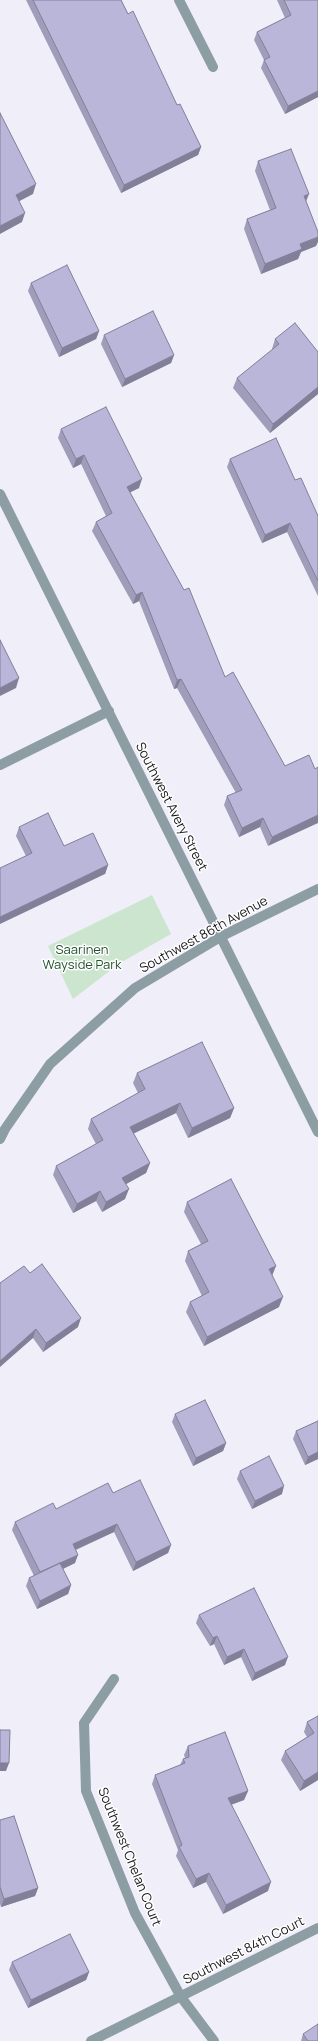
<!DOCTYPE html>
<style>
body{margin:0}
canvas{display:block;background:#efeef9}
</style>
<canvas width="318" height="2041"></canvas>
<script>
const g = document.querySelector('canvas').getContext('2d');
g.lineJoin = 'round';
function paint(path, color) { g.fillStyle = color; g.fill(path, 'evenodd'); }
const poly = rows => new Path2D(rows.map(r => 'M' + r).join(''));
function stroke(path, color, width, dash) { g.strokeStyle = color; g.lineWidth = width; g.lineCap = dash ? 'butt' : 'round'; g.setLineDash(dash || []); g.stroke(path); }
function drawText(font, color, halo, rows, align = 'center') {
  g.font = font + ' Manrope,sans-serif'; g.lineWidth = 3; g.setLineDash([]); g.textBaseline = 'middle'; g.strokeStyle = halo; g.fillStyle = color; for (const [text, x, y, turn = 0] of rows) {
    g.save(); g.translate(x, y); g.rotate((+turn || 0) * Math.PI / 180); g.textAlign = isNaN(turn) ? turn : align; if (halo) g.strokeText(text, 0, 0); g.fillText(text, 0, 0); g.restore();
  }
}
paint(poly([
 [152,895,171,934,120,963,73,999,48,946]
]), '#cce5cf');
stroke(poly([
 [179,0,213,67],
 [0,765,109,711],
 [0,1139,5,1129,50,1064,135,988,222,936,318,889],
 [114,1679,84,1723,86,1791,135,1913,181,1997,214,2041],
 [91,2041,318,1928]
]), '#8c9ea4', 10);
stroke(poly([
 [0,494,318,1132]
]), '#8c9ea4', 10);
paint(poly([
 [26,0,121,0,128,14,177,105,201,147,198,155,121,193],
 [277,0,318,0,318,97,285,114,261,68,264,60,254,40,257,32,285,18],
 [258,161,306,202,316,246,301,252,298,259,261,274,244,229,247,219,270,210,255,171],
 [31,283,99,331,96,339,59,357,28,291],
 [104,335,174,355,171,363,122,387,101,344],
 [275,339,318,352,318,394,270,433,233,388,237,378,272,350,272,349],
 [61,429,139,488,130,492,225,677,285,766,309,755,268,846,260,827,239,837,224,805,227,796,236,793,177,688,174,689,139,601,133,604,92,531,96,522,106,516,81,464,73,468,58,438],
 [230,459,295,480,318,516,318,596,287,532,262,543,227,467],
 [19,827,108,865,105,874,26,856,16,836],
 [137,1073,234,1108,230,1118,188,1138,176,1113,133,1134,150,1163,146,1173,126,1184,125,1199,102,1212,96,1201,73,1213,53,1175,56,1166,96,1144,88,1129,91,1119,138,1093,133,1083],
 [187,1202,272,1276,279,1307,204,1346,186,1312,190,1302,202,1296,185,1261,188,1251,201,1244,184,1212],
 [30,1273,78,1327,43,1352,33,1338],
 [175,1414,226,1443,223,1451,193,1466,172,1422],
 [318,1421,318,1459,305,1465,293,1439,296,1431],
 [240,1471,282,1494,252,1509,237,1479],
 [113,1493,171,1545,168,1553,133,1571,114,1532,76,1550,75,1563,63,1569,71,1585,68,1594,37,1609,26,1586,29,1578,34,1576,12,1530,15,1522,56,1509],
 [199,1615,285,1665,252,1681,241,1657,224,1665,214,1644,210,1646,196,1623],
 [318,1716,318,1780,300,1791,281,1760,285,1751,307,1737,304,1732,307,1722],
 [188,1746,248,1791,244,1800,231,1805,268,1891,223,1914,206,1882,193,1888,176,1856,178,1850,152,1784,155,1775,180,1765,183,1759,185,1758,184,1755],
 [0,1820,38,1888,35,1896,1,1907,0,1904],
 [12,1962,89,1972,86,1980,28,2008,9,1970],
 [303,2034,318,2041,301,2041]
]), '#a09dbb');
paint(poly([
 [318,91,318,97,285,114,288,106],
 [201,147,198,155,121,193,124,185],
 [36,184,33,194,12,205,16,195],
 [309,194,305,204,304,196],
 [25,213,22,222,0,234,0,226],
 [318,237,318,242,316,246,301,252,298,259,261,274,265,264,300,244],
 [99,331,96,339,59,357,62,348],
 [174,355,171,363,122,387,125,379],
 [318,387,318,394,270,433,273,424],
 [84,455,81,464,73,468,76,459],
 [142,479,139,488,123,496,127,487],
 [290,523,287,532,262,543,265,535],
 [142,592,139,601,133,604,136,595],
 [19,678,16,688,0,696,0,688],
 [181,679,177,688,174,689,177,680],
 [318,815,318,823,268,846,272,837],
 [263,818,260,827,239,837,242,828],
 [108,865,105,874,0,924,0,917],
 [180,1103,176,1113,126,1137,130,1127],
 [234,1108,230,1118,188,1138,192,1128],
 [150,1163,146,1173,119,1188,122,1178],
 [129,1189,125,1199,102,1212,106,1202],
 [100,1191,96,1201,73,1213,77,1204],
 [276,1266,272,1276,269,1269],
 [283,1297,279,1307,204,1346,207,1337],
 [81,1318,78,1327,43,1352,46,1343],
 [36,1329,33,1338,0,1367,0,1361],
 [226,1443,223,1451,193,1466,196,1458],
 [318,1452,318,1459,305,1465,308,1457],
 [284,1486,282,1494,252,1509,255,1501],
 [117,1524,114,1532,70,1552,73,1544],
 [171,1545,168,1553,133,1571,136,1562],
 [78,1555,75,1563,37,1581,40,1572],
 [71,1585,68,1594,37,1609,40,1601],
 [217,1636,214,1644,210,1646,213,1638],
 [244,1649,241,1657,224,1665,227,1657],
 [288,1657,285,1665,252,1681,255,1673],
 [0,1763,9,1763,6,1771,0,1771],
 [318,1772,318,1780,300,1791,304,1781],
 [248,1791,244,1800,224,1807,228,1798],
 [209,1873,206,1882,193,1888,196,1879],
 [271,1882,268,1891,223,1914,226,1905],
 [38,1888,35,1896,1,1907,4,1899],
 [89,1972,86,1980,28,2008,31,2000]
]), '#827f99');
const building = poly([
 [33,0,121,0,128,14,133,11,177,105,180,104,201,147,124,185,33,0],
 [284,0,318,0,318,91,288,106,264,60,270,57,257,32,291,15,284,0],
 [0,113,36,184,16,195,25,213,0,226,0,113],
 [291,149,309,194,304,196,318,232,318,237,300,244,302,249,265,264,247,219,276,208,258,161,291,149],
 [67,265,99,331,62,348,31,283,67,265],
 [153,311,174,355,125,379,104,335,153,311],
 [295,323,318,352,318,387,273,424,237,378,279,344,275,339,295,323],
 [106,407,142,479,127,487,184,590,189,588,225,677,233,672,285,766,309,755,315,769,318,767,318,815,272,837,263,818,242,828,227,796,242,790,181,679,177,680,142,592,136,595,96,522,112,513,84,455,76,459,61,429,106,407],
 [276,438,295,480,301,478,318,516,318,581,290,523,265,535,230,459,276,438],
 [0,640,19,678,0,688,0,640],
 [48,813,64,846,93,833,108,865,0,917,0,868,32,853,19,827,48,813],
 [202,1042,234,1108,192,1128,180,1103,130,1127,150,1163,122,1178,129,1189,106,1202,100,1191,77,1204,56,1166,103,1140,91,1119,145,1089,137,1073,202,1042],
 [231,1179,276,1266,269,1269,283,1297,207,1337,190,1302,209,1292,188,1251,208,1241,187,1202,231,1179],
 [42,1264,81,1318,46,1343,36,1329,0,1361,0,1283,24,1266,30,1273,42,1264],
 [205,1400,226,1443,196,1458,175,1414,205,1400],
 [318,1421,318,1452,308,1457,296,1431,318,1421],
 [269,1456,284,1486,255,1501,240,1471,269,1456],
 [140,1480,171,1545,136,1562,117,1524,73,1544,78,1555,40,1572,15,1522,53,1503,56,1509,108,1483,113,1493,140,1480],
 [60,1563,71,1585,40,1601,29,1578,60,1563],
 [254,1588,288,1657,255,1673,244,1649,227,1657,217,1636,213,1638,199,1615,254,1588],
 [318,1716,318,1772,304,1781,285,1751,314,1733,307,1722,318,1716],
 [0,1730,10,1730,9,1763,0,1763,0,1730],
 [225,1732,248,1791,228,1798,271,1882,226,1905,209,1873,196,1879,179,1847,182,1845,155,1775,185,1763,183,1759,189,1757,188,1746,225,1732],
 [14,1816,38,1888,4,1899,0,1887,0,1820,14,1816],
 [70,1934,89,1972,31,2000,12,1962,70,1934],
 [318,2024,318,2041,308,2041,303,2034,318,2024]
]);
paint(building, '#bab6da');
stroke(building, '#827f99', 1);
drawText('13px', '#17171b', '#fff', [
 ["Southwest Avery Street",171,807,63],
 ["Southwest 86th Avenue",204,935,-29],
 ["Southwest Chelan Court",129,1857,68],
 ["Southwest 84th Court",244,1951,-27]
]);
drawText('13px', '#23532e', '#fff', [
 ["Saarinen",82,950],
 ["Wayside Park",82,965]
]);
</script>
